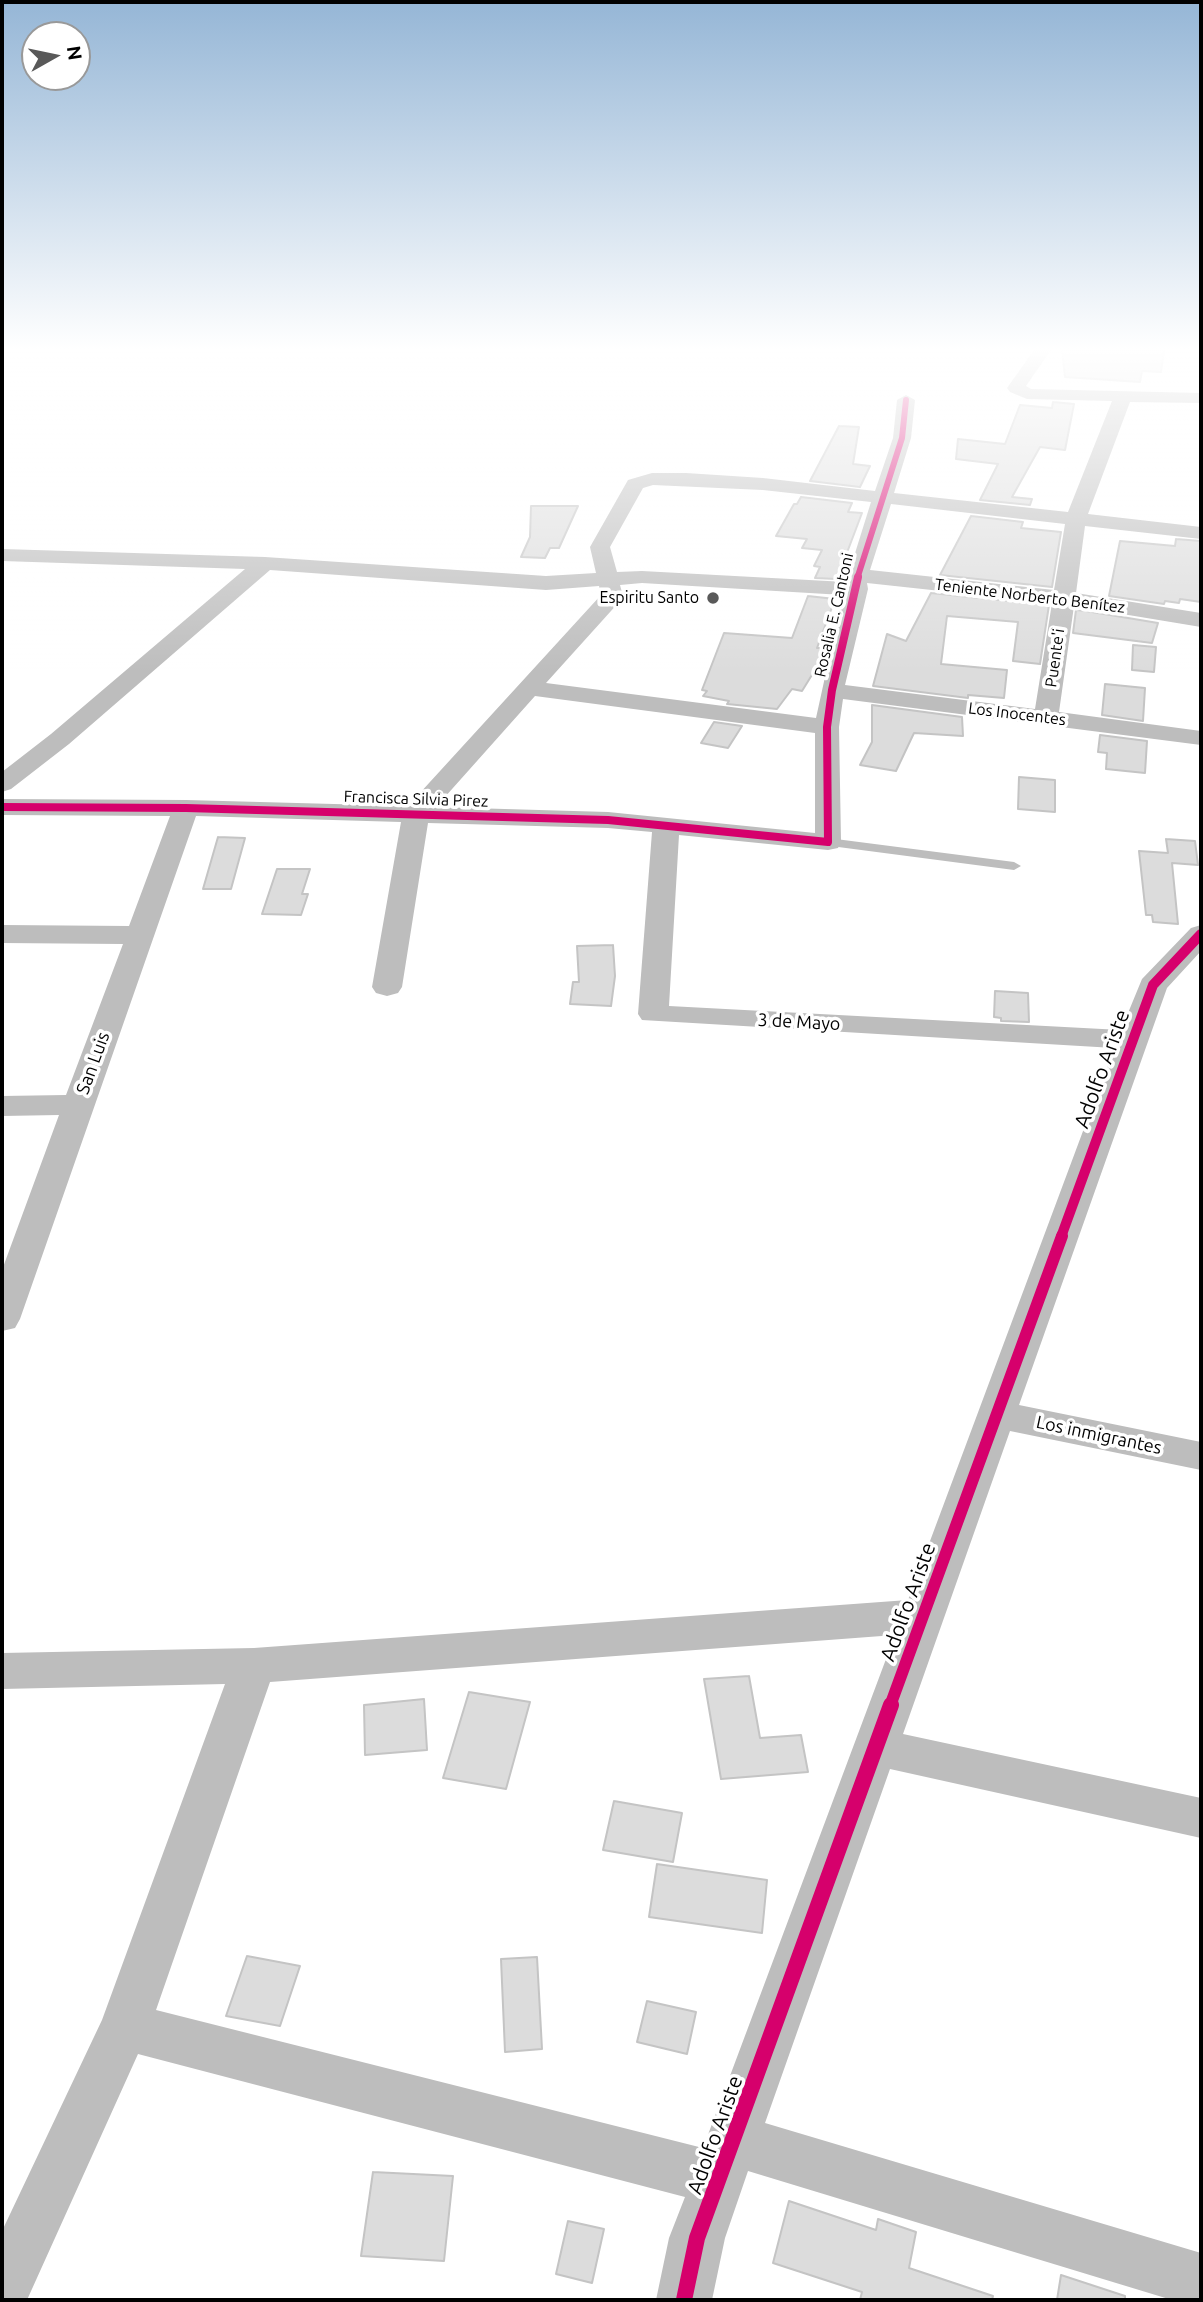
<!DOCTYPE html>
<meta charset="utf-8">
<style>
body{margin:0}
#map{position:relative;width:1203px;height:2302px;overflow:hidden;background:#fff;font-family:Ubuntu,sans-serif}
canvas{display:block}
.frame{position:absolute;inset:0;border:4px solid #000;pointer-events:none}
.north{position:absolute;left:21px;top:21px;width:70px;height:70px;box-sizing:border-box;background:#fff;border:2px solid #999;border-radius:50%;rotate:81deg;font-size:19px;font-weight:700;line-height:28px;text-align:center;color:#000}
.north::after{content:'';display:block;margin:auto;width:24px;height:32px;background:#595959;clip-path:polygon(50% 0,100% 100%,50% 72%,0 100%)}
</style>
<div id="map">
<canvas width="1203" height="2302"></canvas>
<div class="frame"></div>
<div class="north">N</div>
</div>
<script>
const g = document.querySelector('canvas').getContext('2d');
g.lineJoin = 'round';
function paint(path, color) { g.fillStyle = color; g.fill(path, 'evenodd'); }
const poly = rows => new Path2D(rows.map(r => 'M' + r).join(''));
function stroke(path, color, width, dash) { g.strokeStyle = color; g.lineWidth = width; g.lineCap = dash ? 'butt' : 'round'; g.setLineDash(dash || []); g.stroke(path); }
function drawText(font, color, halo, rows, align = 'center') {
  g.font = font + ' Ubuntu,sans-serif'; g.lineWidth = 7; g.setLineDash([]); g.textBaseline = 'middle'; g.strokeStyle = halo; g.fillStyle = color; for (const [text, x, y, turn = 0] of rows) {
    g.save(); g.translate(x, y); g.rotate((+turn || 0) * Math.PI / 180); g.textAlign = isNaN(turn) ? turn : align; if (halo) g.strokeText(text, 0, 0); g.fillText(text, 0, 0); g.restore();
  }
}
const building = poly([
 [1062,350,1164,350,1161,372,1142,371,1140,382,1065,377,1062,350],
 [1053,402,1074,404,1065,450,1040,447,1012,497,1032,499,1030,505,980,500,998,464,956,459,958,439,1005,444,1020,405,1052,408,1053,402],
 [839,426,859,427,853,464,870,466,860,487,810,481,839,426],
 [801,497,852,503,848,512,862,513,837,579,815,578,820,567,814,566,822,550,802,548,807,539,776,536,794,504,797,504,801,497],
 [531,506,578,506,559,548,550,548,545,558,521,557,530,537,531,506],
 [971,516,1023,522,1021,528,1061,532,1052,587,940,575,971,516],
 [1176,539,1201,541,1201,602,1180,599,1179,603,1165,601,1164,604,1109,596,1120,541,1175,546,1176,539],
 [931,593,1049,605,1040,664,1013,661,1018,622,947,616,941,664,1007,670,1004,698,968,695,968,698,873,686,887,634,906,641,931,593],
 [808,596,835,599,817,648,823,648,815,670,802,691,792,689,777,709,727,704,729,701,703,696,707,691,702,690,724,633,792,638,808,596],
 [1076,610,1086,611,1158,623,1152,643,1073,633,1076,610],
 [1133,645,1156,647,1154,672,1132,670,1133,645],
 [1105,684,1145,688,1143,721,1102,715,1105,684],
 [872,705,962,717,963,736,914,733,896,771,860,765,872,742,872,705],
 [714,722,742,726,728,748,701,743,714,722],
 [1100,735,1147,741,1145,773,1106,769,1107,753,1098,752,1100,735],
 [1019,777,1055,780,1055,812,1018,809,1019,777],
 [218,837,245,838,231,889,203,889,218,837],
 [1166,839,1195,841,1198,865,1172,863,1178,924,1153,922,1152,915,1146,915,1139,851,1168,853,1166,839],
 [277,869,310,869,302,894,308,894,301,915,262,914,277,869],
 [613,945,615,976,611,1006,570,1004,573,982,579,982,577,946,613,945],
 [995,991,1028,993,1029,1022,1001,1021,1001,1018,994,1017,995,991],
 [749,1676,760,1738,801,1735,808,1772,721,1779,704,1679,749,1676],
 [469,1692,530,1702,506,1789,443,1778,469,1692],
 [424,1699,427,1750,365,1755,364,1705,424,1699],
 [614,1801,682,1813,673,1862,603,1850,614,1801],
 [657,1864,767,1880,762,1933,649,1917,657,1864],
 [247,1956,300,1966,280,2026,226,2016,247,1956],
 [537,1957,542,2049,505,2052,501,1959,537,1957],
 [647,2001,696,2012,687,2054,637,2042,647,2001],
 [373,2172,453,2176,444,2261,361,2256,373,2172],
 [789,2201,876,2230,878,2219,916,2232,909,2268,993,2296,992,2300,860,2300,862,2292,773,2263,789,2201],
 [568,2221,604,2229,592,2283,556,2274,568,2221],
 [1061,2275,1125,2296,1125,2300,1057,2300,1061,2275]
]);
paint(building, '#dcdcdc');
stroke(building, '#c4c4c4', 2);
paint(poly([
 [828,838,1014,862,1021,866,1014,870,823,845,823,839,828,838]
]), '#bdbdbd');
paint(poly([
 [1034,350,1051,350,1026,386,1031,389,1201,393,1201,403,1130,402,1088,514,1201,527,1201,539,1085,526,1076,593,1201,613,1201,627,1074,606,1059,712,1201,731,1201,745,843,699,839,727,841,842,838,848,828,850,679,835,669,1006,1121,1030,1142,979,1191,928,1201,925,1201,951,1167,988,1019,1405,1201,1442,1201,1470,1010,1431,903,1734,1201,1798,1201,1838,890,1769,765,2123,1201,2253,1201,2300,1172,2300,748,2171,725,2238,712,2300,656,2300,669,2238,685,2197,138,2054,27,2300,2,2300,2,2231,102,2020,225,1684,2,1689,2,1653,254,1648,908,1600,1114,1048,642,1020,638,1014,652,832,608,828,428,823,402,987,398,993,387,996,376,993,372,987,401,822,196,816,20,1319,15,1328,2,1331,2,1270,59,1115,2,1116,2,1096,66,1095,123,944,2,943,2,925,129,926,170,816,2,815,2,799,186,800,408,806,601,595,599,586,546,590,270,570,69,744,11,789,2,792,2,772,51,734,245,569,2,561,2,549,265,557,546,576,596,573,590,547,628,480,652,473,686,473,763,478,875,491,893,438,897,400,906,395,915,400,911,438,894,493,1068,512,1112,401,1027,399,1010,392,1007,388,1034,350],
 [653,485,763,490,871,502,846,582,642,571,617,572,610,547,643,488,653,485],
 [891,504,1065,524,1054,590,870,570,891,504],
 [642,583,843,595,816,718,546,683,620,601,623,596,620,585,642,583],
 [867,583,1052,603,1035,709,845,685,868,589,867,583],
 [535,696,815,733,815,833,608,812,436,807,535,696],
 [895,1635,703,2148,156,2010,270,1682,895,1635]
]), '#bdbdbd');
stroke(poly([
 [857,579,902,438,906,400]
]), '#d6006c', 6);
stroke(poly([
 [2,807,186,808,608,820,828,842,827,727,832,690,858,577]
]), '#d6006c', 8);
stroke(poly([
 [1061,1237,1153,985,1201,934]
]), '#d6006c', 10);
stroke(poly([
 [890,1706,1062,1236]
]), '#d6006c', 12);
stroke(poly([
 [684,2300,697,2238,891,1705]
]), '#d6006c', 16);
const sky = g.createLinearGradient(0, 0, 0, 672);
sky.addColorStop(0, '#95b6d6');
sky.addColorStop(0.52, '#fff');
sky.addColorStop(1, '#ffffff00');
g.fillStyle = sky;
g.fillRect(0, 0, 1203, 672);
for (const [x, y, r, color] of [
 [713,598,7,"#595959"]
]) { const dot = new Path2D(); dot.arc(x, y, r, 0, 2 * Math.PI); g.fillStyle = color; g.fill(dot); stroke(dot, '#fff', 2.5); }
drawText('16px', '#000', '#fff', [
 ["Teniente Norberto Benítez",1030,596,7],
 ["Rosalia E. Cantoni",834,615,-77],
 ["Puente'i",1055,658,-82],
 ["Los Inocentes",1017,714,7],
 ["Francisca Silvia Pirez",416,799,2]
]);
drawText('16px', '#000', '#fff', [
 ["Espiritu Santo",699,598]
], 'right');
drawText('18px', '#000', '#fff', [
 ["3 de Mayo",799,1022,3],
 ["San Luis",93,1063,-70],
 ["Los inmigrantes",1099,1435,12]
]);
drawText('21px', '#000', '#fff', [
 ["Adolfo Ariste",1102,1069,-70],
 ["Adolfo Ariste",908,1602,-70],
 ["Adolfo Ariste",715,2135,-70]
]);
</script>
